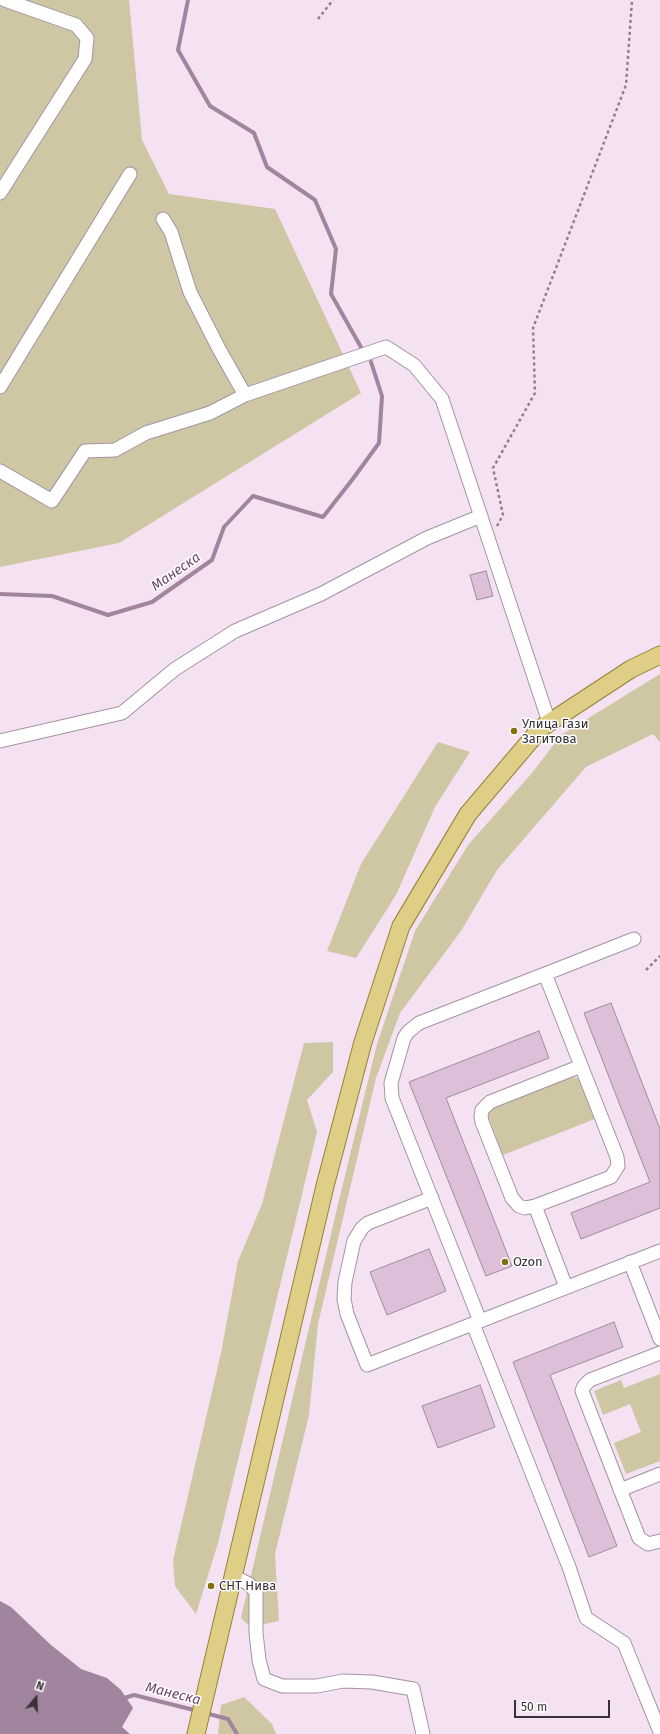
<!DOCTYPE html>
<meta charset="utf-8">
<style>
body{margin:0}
#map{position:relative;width:660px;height:1734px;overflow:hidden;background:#f4e2f2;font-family:"Fira Sans",sans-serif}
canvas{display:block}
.north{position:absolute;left:16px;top:1678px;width:40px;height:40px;-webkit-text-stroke:3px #fff;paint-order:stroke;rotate:19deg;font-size:11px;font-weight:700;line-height:16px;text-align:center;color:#383137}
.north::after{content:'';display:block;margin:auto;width:14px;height:18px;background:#383137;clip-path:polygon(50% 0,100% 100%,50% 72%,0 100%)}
.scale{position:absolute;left:514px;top:1700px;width:96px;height:18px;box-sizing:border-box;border:2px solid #383137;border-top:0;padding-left:5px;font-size:12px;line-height:14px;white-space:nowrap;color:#383137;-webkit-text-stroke:3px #fff;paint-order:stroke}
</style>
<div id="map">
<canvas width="660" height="1734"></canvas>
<div class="north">N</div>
<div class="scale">50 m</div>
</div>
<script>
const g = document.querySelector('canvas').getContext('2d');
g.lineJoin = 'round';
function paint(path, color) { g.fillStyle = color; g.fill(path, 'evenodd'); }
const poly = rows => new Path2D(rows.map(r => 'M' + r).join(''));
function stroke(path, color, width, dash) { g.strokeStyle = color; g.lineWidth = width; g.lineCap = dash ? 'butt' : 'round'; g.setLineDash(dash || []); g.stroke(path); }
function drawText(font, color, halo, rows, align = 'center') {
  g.font = font + ' "Fira Sans",sans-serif'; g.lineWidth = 3; g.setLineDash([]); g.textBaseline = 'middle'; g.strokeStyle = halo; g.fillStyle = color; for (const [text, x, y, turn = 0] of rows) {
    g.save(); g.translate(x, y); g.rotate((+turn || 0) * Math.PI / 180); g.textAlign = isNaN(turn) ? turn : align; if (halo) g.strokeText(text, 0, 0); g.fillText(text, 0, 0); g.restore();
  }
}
paint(poly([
 [0,0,129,0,142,140,169,194,275,209,361,393,119,543,0,567],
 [660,674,660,742,653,734,586,767,497,870,461,931,400,1013,376,1078,318,1324,309,1415,275,1554,279,1621,250,1627,241,1618,339,1200,377,1044,415,931,468,845,532,773,561,735],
 [438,742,470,752,435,807,396,895,356,958,327,951,361,864],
 [333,1042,333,1072,307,1100,317,1132,218,1543,196,1614,175,1586,173,1560,221,1353,238,1261,262,1204,304,1043],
 [571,1077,577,1078,580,1080,595,1119,503,1155,488,1116,490,1110,492,1108],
 [660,1374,660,1461,626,1474,614,1443,641,1432,630,1404,603,1415,594,1391,621,1380,624,1388],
 [244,1697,272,1724,276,1734,218,1734,221,1705]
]), '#cfc6a4');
paint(poly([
 [0,1601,11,1607,51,1645,81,1669,107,1678,121,1690,133,1708,122,1727,130,1734,0,1734]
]), '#a1849d');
stroke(poly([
 [188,0,178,50,210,106,254,133,267,167,315,200,336,249,331,294,362,349],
 [0,594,52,596,108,615,152,602,212,560,224,527,253,496,323,517,352,480,379,443,382,396,371,362],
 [121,1699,134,1695,198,1711],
 [205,1713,228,1719,237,1734]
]), '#a1849d', 4);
const building = poly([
 [486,571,493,596,477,600,470,575,486,571],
 [611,1003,660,1129,660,1208,581,1239,571,1213,650,1182,584,1013,611,1003],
 [539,1031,549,1058,446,1098,512,1266,486,1276,409,1082,539,1031],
 [429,1249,446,1291,387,1315,370,1272,429,1249],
 [614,1322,623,1347,550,1375,617,1546,589,1557,513,1362,614,1322],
 [480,1385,495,1427,438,1448,422,1406,480,1385]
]);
paint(building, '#debfda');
stroke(building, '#9d8c9b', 1);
const minor = poly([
 [0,193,85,59,87,38,76,25,5,0],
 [163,219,171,232,190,292,219,349,245,395,386,347,414,365,442,399,549,722],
 [0,387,130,174],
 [0,471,52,501,85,451,115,450,146,433,210,413,245,395],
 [0,741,122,713,175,669,235,631,321,594,427,538,481,516],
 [545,974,634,939],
 [432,1198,368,1223,362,1228,354,1241,345,1282,344,1299,347,1314,367,1365,660,1251],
 [535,1206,566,1287],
 [630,1262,660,1339],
 [480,1321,392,1098,391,1083,404,1038,408,1032,419,1023,545,974,617,1157,618,1166,611,1177,535,1206,525,1208,519,1206,512,1198,482,1122,481,1117,482,1110,490,1102,581,1066],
 [473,1324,569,1567,586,1618,624,1643,660,1732],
 [660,1353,590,1380,584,1386,582,1391,639,1538,648,1544,660,1541],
 [620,1490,660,1474],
 [233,1576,249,1584,256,1592,256,1633,259,1660,264,1679,282,1686,317,1686,343,1681,372,1682,413,1689,423,1734]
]);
const major = poly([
 [196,1734,325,1186,363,1042,401,926,468,814,541,728,631,669,660,655]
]);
stroke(minor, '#a393a1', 15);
stroke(major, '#968236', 19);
stroke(poly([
 [318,19,333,0],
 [497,526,503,515,493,468,535,393,533,328,626,85,632,0],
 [646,970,660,956]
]), '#8d818b', 2.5, [3, 3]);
stroke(minor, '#fff', 13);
stroke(major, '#dfce86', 17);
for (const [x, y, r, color] of [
 [514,731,4,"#836f0e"],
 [505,1262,4,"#836f0e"],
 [211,1586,4,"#836f0e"]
]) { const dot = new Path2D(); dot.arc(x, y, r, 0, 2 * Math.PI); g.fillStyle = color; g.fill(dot); stroke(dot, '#fff', 1.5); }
drawText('13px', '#383137', '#fff', [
 ["Улица Гази",522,724],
 ["Загитова",522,739],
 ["Ozon",513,1262],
 ["СНТ Нива",219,1586]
], 'left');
drawText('italic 14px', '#6e446a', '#fff', [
 ["Манеска",176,572,-35],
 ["Манеска",173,1694,14]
]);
</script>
